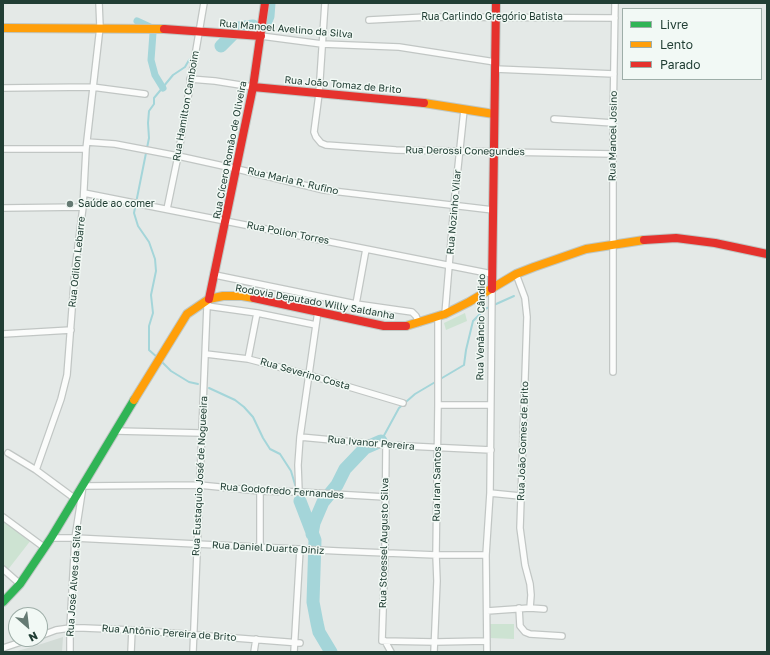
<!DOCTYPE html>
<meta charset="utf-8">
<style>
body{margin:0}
#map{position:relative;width:770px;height:655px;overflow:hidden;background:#e4e9e7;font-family:"Golos Text",sans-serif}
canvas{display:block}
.frame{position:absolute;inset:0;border:4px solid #213e34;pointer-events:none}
.legend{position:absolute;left:622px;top:8px;width:140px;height:72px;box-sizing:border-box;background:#f2f9f5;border:1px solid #9eaea8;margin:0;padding:5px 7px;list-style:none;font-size:12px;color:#213e34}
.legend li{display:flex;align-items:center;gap:8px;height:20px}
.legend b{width:20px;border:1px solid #9eaea8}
.north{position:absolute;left:8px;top:607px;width:40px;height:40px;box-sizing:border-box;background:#f2f9f5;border:1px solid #9eaea8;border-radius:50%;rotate:152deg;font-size:11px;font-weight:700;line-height:16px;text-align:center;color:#213e34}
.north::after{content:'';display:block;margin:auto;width:14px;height:18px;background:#657a73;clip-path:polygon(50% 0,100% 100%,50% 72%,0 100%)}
</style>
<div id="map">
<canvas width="770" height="655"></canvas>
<div class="frame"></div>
<ul class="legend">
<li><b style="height:5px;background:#30b455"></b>Livre</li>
<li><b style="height:5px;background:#ff9f0a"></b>Lento</li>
<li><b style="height:5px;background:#e5322d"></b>Parado</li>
</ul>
<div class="north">N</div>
</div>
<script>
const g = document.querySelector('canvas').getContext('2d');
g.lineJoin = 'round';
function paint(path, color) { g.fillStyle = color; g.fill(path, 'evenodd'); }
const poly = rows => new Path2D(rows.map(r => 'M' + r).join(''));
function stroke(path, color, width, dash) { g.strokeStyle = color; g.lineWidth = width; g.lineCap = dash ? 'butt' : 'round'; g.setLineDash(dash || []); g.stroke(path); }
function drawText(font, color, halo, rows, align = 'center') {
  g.font = font + ' "Golos Text",sans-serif'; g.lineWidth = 3; g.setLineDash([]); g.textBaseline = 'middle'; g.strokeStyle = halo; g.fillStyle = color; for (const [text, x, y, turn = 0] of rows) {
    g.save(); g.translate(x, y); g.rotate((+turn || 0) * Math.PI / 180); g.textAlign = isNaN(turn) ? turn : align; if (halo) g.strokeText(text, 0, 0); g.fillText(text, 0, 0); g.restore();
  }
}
paint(poly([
 [63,637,62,652,14,652,35,646]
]), '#d2dbd6');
paint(poly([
 [465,313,467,321,446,330,444,323],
 [3,517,31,540,3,576],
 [489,624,514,624,514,639,489,638]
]), '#cde3d2');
stroke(poly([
 [158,358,149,350,149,326,153,313,151,295,156,271,155,259,149,242,138,226,134,213,149,138,148,123,149,111,154,104,154,98,173,75,185,67,189,60,193,58],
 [161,361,171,371,189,382,198,384],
 [209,388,235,400,244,407,253,417,263,438,270,449,280,454,291,471,300,501],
 [381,441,399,408,415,394,464,365,466,350,473,321,485,309,514,296]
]), '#a4d5d9', 2);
stroke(poly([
 [137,21,150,27,153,33,151,60,155,75,163,88]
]), '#a4d5d9', 7);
stroke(poly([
 [266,21,268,16,269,3],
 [221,46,239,28,253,26],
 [300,501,315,540,313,602,317,623,319,632,331,652],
 [312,534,314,523,323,502,337,485,345,469,365,448,381,441]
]), '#a4d5d9', 13);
const street = poly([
 [325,3,319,94,314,132,316,137,321,143,326,145,396,150,613,154],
 [369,20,427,17,615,18],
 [261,36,322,44,399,47,495,62],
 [495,69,614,74],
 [190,79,215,81,253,87],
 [3,88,92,87,145,94],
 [554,119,613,123],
 [87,142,115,144,178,156,237,169,324,190,493,210],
 [3,149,86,149],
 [84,193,492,274],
 [3,208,83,207],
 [167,209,178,156,204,3],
 [516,274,525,298,527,317,520,528,525,565,530,584,531,595,530,608],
 [215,275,356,304,412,312,416,316,419,323],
 [356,304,366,249],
 [207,306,257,313,316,325],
 [445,314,454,205,464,110],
 [3,334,71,330],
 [206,354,248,359,309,375,403,403],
 [248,359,257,313],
 [613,372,613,123,615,3],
 [438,405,490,405],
 [116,431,201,433],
 [300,437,386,445,491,450],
 [386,445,385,552,382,641,435,642,487,641],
 [8,453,36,470],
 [260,491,260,547],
 [299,492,298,465,300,437,318,311],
 [490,493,520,496],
 [74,498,36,470,61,399,67,375,75,270,83,207,86,149,100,27,99,3],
 [3,517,45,548],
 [51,538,75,538,338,551,436,555,486,555],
 [3,569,20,584],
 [519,608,520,626,525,632,530,634,562,636],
 [487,611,530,608,544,609],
 [40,636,56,630,70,628,84,628,132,630,300,643],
 [385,641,391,652],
 [3,648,30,639],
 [70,652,70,628,75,538,83,486,199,485,260,491,299,492,385,497],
 [131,652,132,630],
 [193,652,207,306,209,299],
 [254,652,256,639],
 [294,652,300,549],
 [434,652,437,581,436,555,438,405,438,317],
 [487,652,486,555,490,493,492,289]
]);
const fast = poly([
 [3,602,20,584,51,538,134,400]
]);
const slow = poly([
 [3,28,164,29],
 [424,103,494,114],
 [406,326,445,314,469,302,516,274,534,267,586,249,644,240],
 [134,400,187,314,209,299,223,296,242,296,254,298]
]);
const jam = poly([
 [164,29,261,36],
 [253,87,424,103],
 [644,240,676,238,715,243,767,254],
 [492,289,496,3],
 [254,298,384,326,406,326],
 [209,299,253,87,265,3]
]);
stroke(street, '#c1c6c4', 8);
stroke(fast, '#bfc7c4', 10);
stroke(slow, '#bfc7c4', 10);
stroke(jam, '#bfc7c4', 10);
stroke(street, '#fbfcfb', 5.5);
stroke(fast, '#30b455', 8);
stroke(slow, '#ff9f0a', 8);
stroke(jam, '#e5322d', 8);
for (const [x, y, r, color] of [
 [70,204,4,"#657a73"]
]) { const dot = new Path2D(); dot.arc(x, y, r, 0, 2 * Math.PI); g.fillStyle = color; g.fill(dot); stroke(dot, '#f2f9f5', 1.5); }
drawText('10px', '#213e34', '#f2f9f5', [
 ["Rua Carlindo Gregório Batista",492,17],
 ["Rua Manoel Avelino da Silva",286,29,5],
 ["Rua João Tomaz de Brito",343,85,5],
 ["Rua Hamilton Camboim",186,106,-80],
 ["Rua Manoel Josino",613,136,-89],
 ["Rua Cícero Romão de Oliveira",230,150,-79],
 ["Rua Derossi Conegundes",465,151,1],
 ["Rua Maria R. Rufino",293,181,13],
 ["Rua Nozinho Vilar",454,212,-85],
 ["Rua Polion Torres",288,233,11],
 ["Rua Odilon Lebarre",77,262,-84],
 ["Rodovia Deputado Willy Saldanha",315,302,10],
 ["Rua Venâncio Cândido",481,327,-89],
 ["Rua Severino Costa",305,374,16],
 ["Rua João Gomes de Brito",523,441,-88],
 ["Rua Ivanor Pereira",371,443,5],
 ["Rua Eustaquio José de Nogueeira",200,476,-87],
 ["Rua Iran Santos",437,484,-89],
 ["Rua Godofredo Fernandes",282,491,4],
 ["Rua Stoessel Augusto Silva",384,543,-89],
 ["Rua Daniel Duarte Diniz",268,548,3],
 ["Rua José Alves da Silva",74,581,-86],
 ["Rua Antônio Pereira de Brito",169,633,4]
]);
drawText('10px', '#213e34', '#f2f9f5', [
 ["Saúde ao comer",78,204]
], 'left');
</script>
